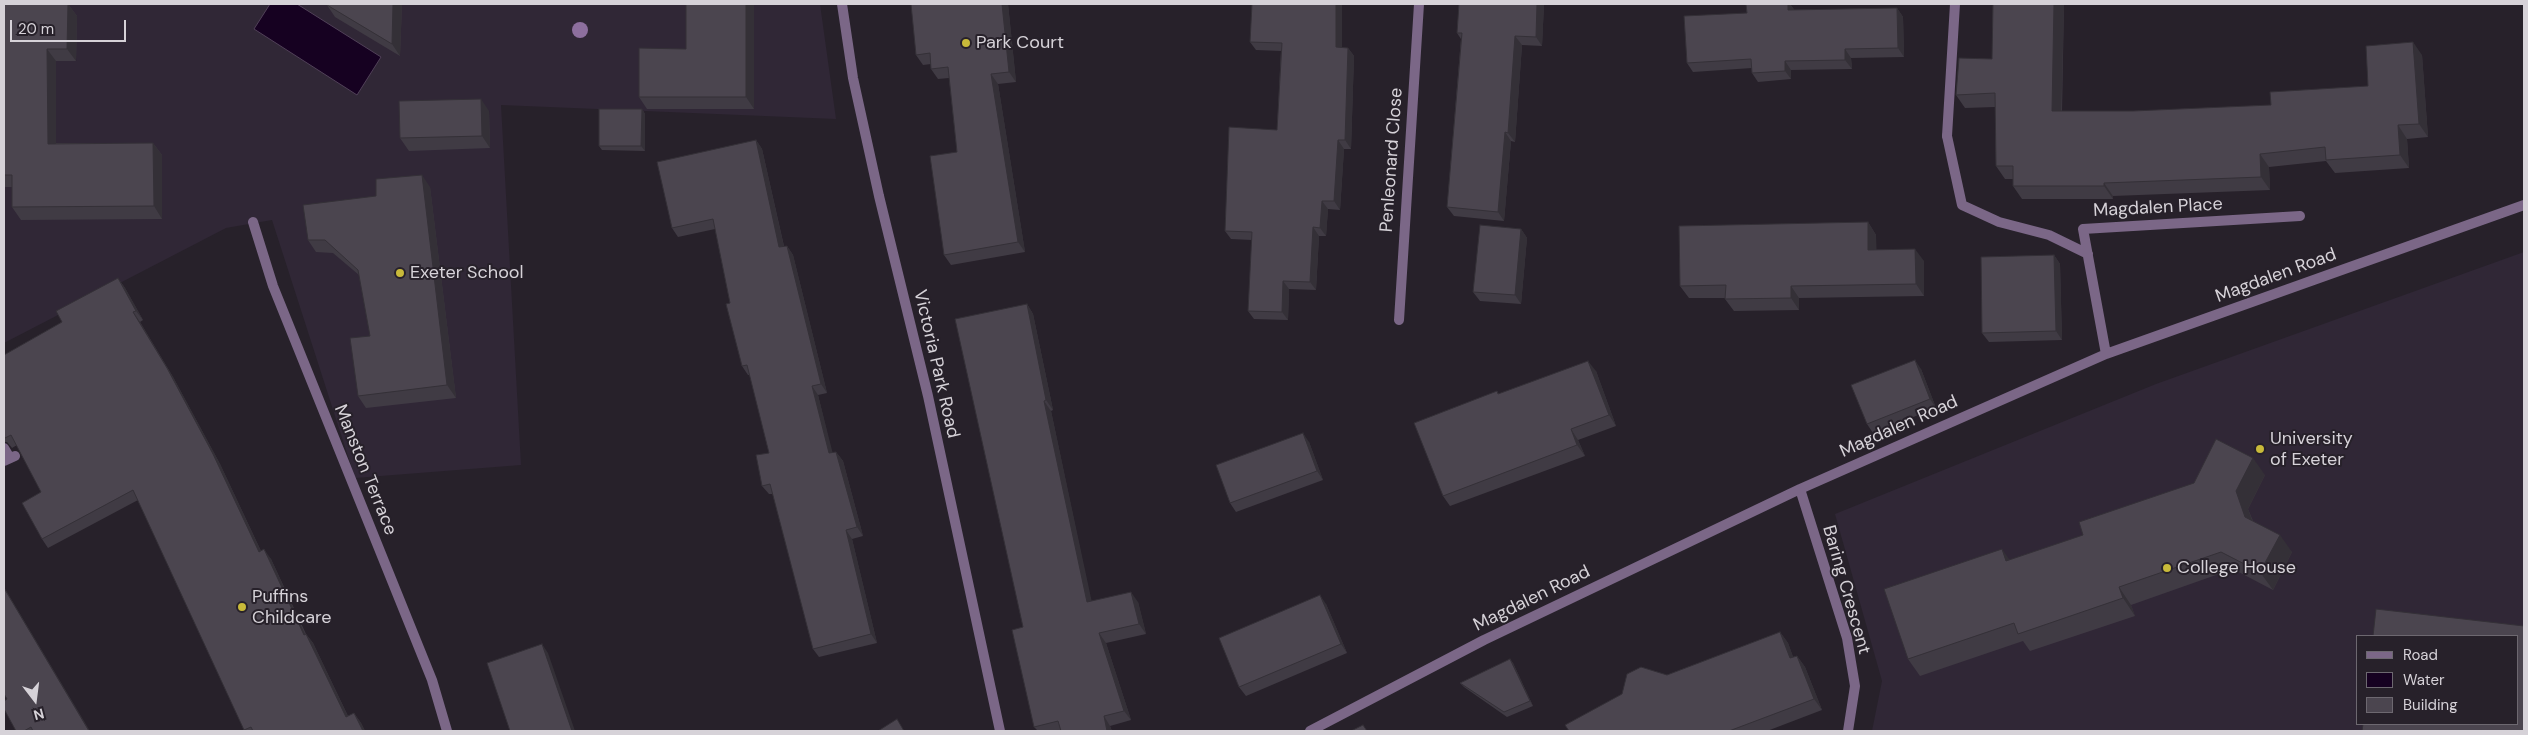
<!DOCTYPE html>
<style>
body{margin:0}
#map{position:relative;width:2528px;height:735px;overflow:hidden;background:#27212a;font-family:"DM Sans",sans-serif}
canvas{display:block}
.frame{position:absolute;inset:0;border:5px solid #d6d2d8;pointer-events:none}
.legend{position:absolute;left:2356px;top:635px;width:162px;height:90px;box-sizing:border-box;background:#27212a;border:1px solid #6d6870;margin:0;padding:6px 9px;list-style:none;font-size:15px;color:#d6d2d8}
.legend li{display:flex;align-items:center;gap:10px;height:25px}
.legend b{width:25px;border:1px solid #6d6870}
.north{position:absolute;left:10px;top:675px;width:50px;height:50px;-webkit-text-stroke:4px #27212a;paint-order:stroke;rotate:165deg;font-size:14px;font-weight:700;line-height:20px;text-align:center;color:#d6d2d8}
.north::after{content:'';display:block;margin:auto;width:18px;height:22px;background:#d6d2d8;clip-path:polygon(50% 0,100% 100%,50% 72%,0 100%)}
.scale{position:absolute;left:10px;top:20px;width:116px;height:22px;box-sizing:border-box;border:2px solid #d6d2d8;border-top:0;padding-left:6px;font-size:15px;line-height:18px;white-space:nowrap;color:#d6d2d8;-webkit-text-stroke:4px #27212a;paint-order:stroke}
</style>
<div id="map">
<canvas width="2528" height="735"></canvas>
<div class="frame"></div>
<ul class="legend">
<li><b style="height:6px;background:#7b6787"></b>Road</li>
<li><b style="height:14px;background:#160121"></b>Water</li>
<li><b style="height:14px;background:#4b454f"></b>Building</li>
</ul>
<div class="north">N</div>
<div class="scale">20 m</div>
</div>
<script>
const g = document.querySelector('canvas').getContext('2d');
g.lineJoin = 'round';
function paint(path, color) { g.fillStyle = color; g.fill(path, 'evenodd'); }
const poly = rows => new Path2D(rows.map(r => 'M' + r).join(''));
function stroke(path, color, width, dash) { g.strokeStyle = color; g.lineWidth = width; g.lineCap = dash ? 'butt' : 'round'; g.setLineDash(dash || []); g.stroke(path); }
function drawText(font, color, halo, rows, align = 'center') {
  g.font = font + ' "DM Sans",sans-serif'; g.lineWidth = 4; g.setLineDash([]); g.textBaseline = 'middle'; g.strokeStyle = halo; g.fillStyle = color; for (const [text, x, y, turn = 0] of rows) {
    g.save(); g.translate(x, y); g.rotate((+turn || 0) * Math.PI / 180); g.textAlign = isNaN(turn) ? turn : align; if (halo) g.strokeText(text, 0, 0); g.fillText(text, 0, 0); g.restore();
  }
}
paint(poly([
 [4,4,820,4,836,119,501,105,521,465,355,478,272,220,226,228,4,343],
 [2524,252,2524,731,1872,731,1882,681,1835,514,2156,384],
 [2357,636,2517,636,2517,724,2357,724]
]), '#302736');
const water = poly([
 [270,4,297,4,381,57,357,95,254,29,270,4]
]);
paint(water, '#160121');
stroke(water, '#504058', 1);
stroke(poly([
 [1947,136,1955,4]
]), '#7b6787', 10);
stroke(poly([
 [842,4,853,78,879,196,928,396,1000,731],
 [1947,136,1962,205,1999,222,2049,235,2088,254],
 [253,222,273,286,432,680,447,731],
 [1399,320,1419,4],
 [2106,354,2083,229,2300,216],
 [4,448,10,458],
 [4,461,15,456],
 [1800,489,1847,638,1855,686,1848,731],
 [1310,731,1484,640,1800,489,2106,354,2524,205]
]), '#7b6787', 10);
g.fillStyle = '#8d6f9e';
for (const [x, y] of [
 [580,30]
]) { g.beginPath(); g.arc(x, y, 8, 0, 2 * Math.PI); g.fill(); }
paint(poly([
 [4,4,68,4,77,16,76,61,56,61,56,143,153,143,162,155,162,219,21,220,12,207,12,187,4,187],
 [402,4,400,56,335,17,327,5],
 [686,4,754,4,754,109,647,109,639,97,686,49],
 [1008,4,1016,82,998,84,1025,252,951,265,944,255,957,152,949,78,938,79,931,69,931,64,923,65,916,55],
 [1342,4,1342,48,1348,48,1354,56,1351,149,1344,149,1340,210,1328,209,1326,236,1319,236,1316,290,1289,289,1288,320,1254,319,1248,311,1252,240,1231,239,1225,231,1277,130,1281,51,1256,50,1250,42],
 [1459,4,1544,4,1542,46,1522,45,1515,142,1511,141,1504,221,1454,216,1447,207,1461,39,1457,33],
 [1746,4,1790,4,1794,10,1897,8,1903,17,1904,57,1851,58,1852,69,1791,70,1791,79,1758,82,1752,73,1752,68,1693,72,1687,63,1747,13],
 [1993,4,2064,4,2062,111,2133,111,2271,105,2368,86,2422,55,2428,137,2407,139,2409,168,2335,173,2326,161,2269,167,2270,190,2113,196,2113,199,2022,199,2013,186,2013,179,2005,179,1996,166,1995,107,1965,108,1956,95,1992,59],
 [642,109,645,114,645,151,602,150,599,146],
 [489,111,490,148,409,151,400,138],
 [756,140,762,149,784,246,787,246,793,255,827,393,818,395,832,453,836,452,843,461,863,536,852,539,877,643,819,657,813,649,773,494,769,494,762,486,769,453,750,375,748,375,742,366,730,303,715,229,678,237,672,228],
 [430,187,456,398,366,408,358,396,370,336,359,275,333,253,316,252,308,240,376,196],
 [1868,222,1876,235,1876,250,1924,261,1924,296,1799,298,1799,310,1734,311,1725,299,1725,298,1689,298,1680,286],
 [1521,229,1527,238,1521,304,1480,301,1473,292],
 [2054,255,2060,264,2062,340,1989,342,1982,333],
 [118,278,125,288,143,320,140,322,173,377,220,464,261,551,271,559,306,634,313,643,348,716,354,713,361,723,365,731,245,731,138,500,48,548,42,539,41,492,17,445,12,448,7,442,4,442,4,355,62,322],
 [1027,304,1033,314,1053,410,1051,411,1091,601,1138,602,1146,634,1106,643,1131,720,1110,726,1112,731,1038,731,1034,727],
 [1921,369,1936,408,1873,433,1867,424],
 [1596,371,1616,426,1578,440,1585,456,1450,506,1443,496,1497,391,1499,394],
 [1309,442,1323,480,1236,512,1230,503],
 [2265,475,2248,509,2253,521,2292,552,2273,590,2233,569,2131,605,2135,616,2030,651,2023,641,1920,676,1908,659,2010,560],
 [1326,604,1347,653,1246,696,1239,687],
 [1780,632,1788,643,1793,657,1797,656,1805,667,1822,710,1767,731,1569,731,1622,694,1667,675],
 [1510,659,1513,663,1533,706,1507,717,1464,687,1460,683],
 [7,699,90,731,16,731]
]), '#403b44');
paint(poly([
 [68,4,77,16,76,61,67,49],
 [393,4,402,4,400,56,392,44],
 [746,4,754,4,754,109,746,97],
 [1002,4,1008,4,1016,82,1009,72],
 [1336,4,1342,4,1342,56,1336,47],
 [1537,4,1544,4,1542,46,1536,37],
 [1788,4,1790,4,1794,9,1795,19,1788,10],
 [2054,4,2064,4,2061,124,2052,111],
 [1897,8,1903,17,1904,57,1898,48],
 [1515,36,1522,45,1515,142,1508,133],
 [2413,42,2422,55,2428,137,2419,124],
 [1348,48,1354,56,1351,149,1345,140],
 [47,49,56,61,56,156,48,144],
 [1845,49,1851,58,1852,69,1845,60],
 [1785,61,1791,70,1791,79,1785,71],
 [991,74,998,84,1025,252,1018,242],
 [481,99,489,111,490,148,482,136],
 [642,109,645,114,645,151,641,146],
 [2398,125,2407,139,2409,168,2400,155],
 [1505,132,1511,141,1504,221,1498,212],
 [756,140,762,149,786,256,779,247],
 [1338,140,1344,149,1340,210,1334,201],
 [153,143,162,155,162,219,154,206],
 [2260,154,2269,167,2270,190,2261,177],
 [422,175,430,187,456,398,447,385],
 [2104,183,2113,196,2113,199,2104,186],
 [1322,201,1328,209,1326,236,1320,228],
 [1868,222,1876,235,1877,262,1868,250],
 [1313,227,1319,236,1316,290,1310,282],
 [1521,229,1527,238,1521,304,1515,295],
 [787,246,793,255,827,393,821,384],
 [1915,249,1924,261,1924,296,1916,284],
 [2054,255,2060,264,2062,340,2056,331],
 [118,278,125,288,143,320,136,311],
 [1283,281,1289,289,1288,320,1282,312],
 [1791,286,1799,298,1799,310,1791,298],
 [1027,304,1033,314,1053,410,1046,400],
 [133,312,140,322,173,377,220,464,266,562,259,552],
 [1915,360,1921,369,1936,408,1930,399],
 [1588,361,1596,371,1616,426,1609,415],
 [812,386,818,395,835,462,829,453],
 [1044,401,1051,411,1094,612,1087,602],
 [1571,429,1578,440,1585,456,1577,445],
 [1303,433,1309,442,1323,480,1317,471],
 [836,452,843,461,863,536,857,527],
 [2253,458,2265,475,2248,509,2257,534,2245,517,2236,491],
 [846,530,852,539,877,643,871,634],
 [2280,535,2292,552,2273,590,2260,572],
 [264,549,271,559,310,645,304,635],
 [2002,549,2014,566,2006,561],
 [4,587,90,731,89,731,4,588],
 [2119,587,2131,605,2135,616,2123,598],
 [1131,592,1138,602,1146,634,1139,624],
 [1320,595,1326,604,1347,653,1341,644],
 [1780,632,1788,643,1798,670,1790,658],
 [1099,633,1106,643,1131,720,1124,711],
 [306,634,313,643,353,727,346,717],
 [542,644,548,653,575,731,572,731],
 [1797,656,1805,667,1822,710,1814,699],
 [1510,659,1513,663,1533,706,1530,701],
 [354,713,361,723,365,731,363,731],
 [1104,716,1110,726,1112,731,1107,731]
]), '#343037');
const building = poly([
 [4,4,68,4,67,49,47,49,48,144,153,143,154,206,12,207,12,175,4,175,4,4],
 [327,4,393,4,392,44,327,5,327,4],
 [686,4,746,4,746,97,639,97,639,48,686,49,686,4],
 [911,4,1002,4,1009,72,991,74,1018,242,944,255,930,156,957,152,948,67,931,69,930,53,916,55,911,4],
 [1252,4,1336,4,1336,47,1348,48,1345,140,1338,140,1334,201,1322,201,1320,228,1313,227,1310,282,1283,281,1282,312,1248,311,1252,232,1225,231,1229,127,1277,130,1282,43,1250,42,1252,4],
 [1459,4,1537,4,1536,37,1515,36,1508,133,1505,132,1498,212,1447,207,1462,33,1457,33,1459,4],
 [1746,4,1788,4,1788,10,1897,8,1898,48,1845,49,1845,60,1785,61,1785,71,1752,73,1751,59,1687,63,1684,16,1747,13,1746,4],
 [1993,4,2054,4,2052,111,2133,111,2271,105,2270,92,2368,86,2366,46,2413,42,2419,124,2398,125,2400,155,2326,160,2325,147,2260,154,2261,177,2104,183,2104,186,2013,186,2013,166,1996,166,1995,93,1956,95,1959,58,1992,59,1993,4],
 [481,99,482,136,400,138,399,101,481,99],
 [599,109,642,109,641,146,599,146,599,109],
 [756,140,779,247,787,246,821,384,812,386,829,453,836,452,857,527,846,530,871,634,813,649,770,484,762,486,756,455,769,453,747,365,742,366,726,304,730,303,713,219,672,228,657,162,756,140],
 [422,175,447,385,358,396,350,338,370,336,358,270,325,240,308,240,303,205,376,196,376,179,422,175],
 [1868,222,1868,250,1915,249,1916,284,1791,286,1791,298,1725,299,1726,285,1680,286,1679,226,1868,222],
 [1480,225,1521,229,1515,295,1473,292,1480,225],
 [2054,255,2056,331,1982,333,1981,257,2054,255],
 [118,278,136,311,133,312,167,368,213,454,259,552,264,549,304,635,306,634,346,717,354,713,363,731,253,731,251,727,244,730,133,490,42,539,22,503,41,492,11,435,5,438,4,436,4,355,62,322,56,311,118,278],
 [1027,304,1046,400,1044,401,1087,602,1131,592,1139,624,1099,633,1124,711,1104,716,1107,731,1061,731,1058,721,1034,727,1012,630,1023,627,955,319,1027,304],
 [1915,360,1930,399,1867,424,1851,385,1915,360],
 [1588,361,1609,415,1571,429,1577,445,1443,496,1414,423,1497,391,1498,394,1588,361],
 [1303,433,1317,471,1230,503,1216,465,1303,433],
 [2216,439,2253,458,2236,491,2245,517,2280,535,2260,572,2221,552,2119,587,2123,598,2018,634,2014,623,1908,659,1884,589,2002,549,2006,561,2083,535,2079,522,2194,483,2216,439],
 [4,588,89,731,33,731,31,727,24,731,16,731,4,709,4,701,7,699,4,694,4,588],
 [1320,595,1341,644,1239,687,1219,638,1320,595],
 [2376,609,2524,626,2524,731,2362,731,2363,724,2517,724,2517,636,2373,636,2376,609],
 [1780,632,1790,658,1797,656,1814,699,1729,731,1569,731,1565,725,1622,694,1627,674,1641,667,1667,675,1780,632],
 [542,644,572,731,510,731,487,663,542,644],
 [1510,659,1530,701,1504,712,1460,683,1510,659],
 [897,719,904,731,878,731,897,719],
 [1363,725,1367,731,1351,731,1363,725]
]);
paint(building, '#4b454f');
stroke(building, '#343037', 1);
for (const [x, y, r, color] of [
 [966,43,5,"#c9ba3a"],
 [400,273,5,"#c9ba3a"],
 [2260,449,5,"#c9ba3a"],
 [2167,568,5,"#c9ba3a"],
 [242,607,5,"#c9ba3a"]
]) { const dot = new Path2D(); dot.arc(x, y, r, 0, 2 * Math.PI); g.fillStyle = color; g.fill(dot); stroke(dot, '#27212a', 2); }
drawText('18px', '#d6d2d8', '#27212a', [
 ["Park Court",976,43],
 ["Exeter School",410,273],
 ["University",2270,439],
 ["of Exeter",2270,460],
 ["College House",2177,568],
 ["Puffins",252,597],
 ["Childcare",252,618]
], 'left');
drawText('18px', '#d6d2d8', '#27212a', [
 ["Penleonard Close",1392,160,-86],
 ["Magdalen Place",2158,208,-3],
 ["Magdalen Road",2276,276,-20],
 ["Victoria Park Road",936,364,77],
 ["Magdalen Road",1899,427,-24],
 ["Manston Terrace",365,470,68],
 ["Baring Crescent",1846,590,74],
 ["Magdalen Road",1532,599,-26]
]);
</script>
